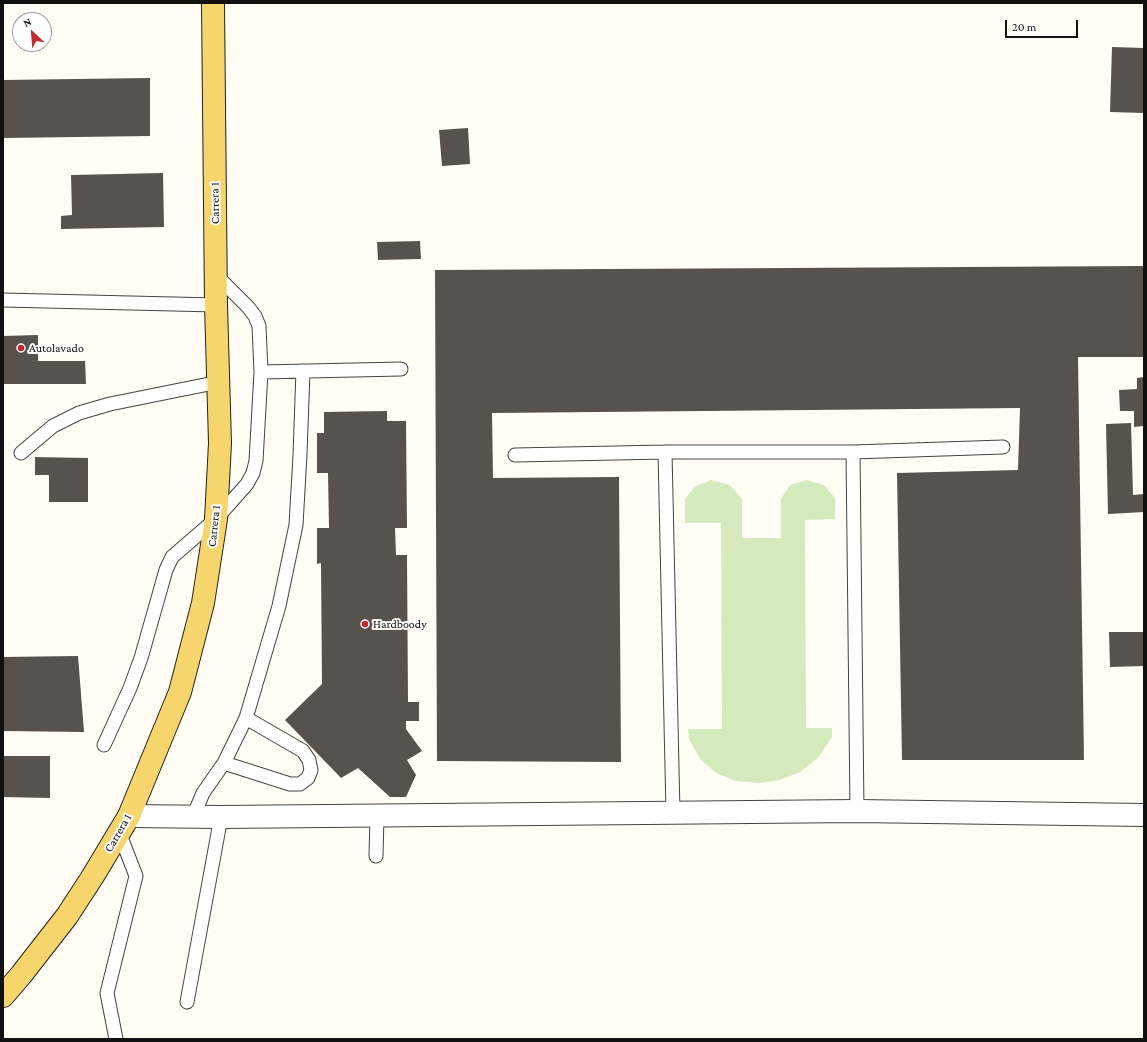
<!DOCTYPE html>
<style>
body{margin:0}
#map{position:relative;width:1147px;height:1042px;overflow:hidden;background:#fffdf4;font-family:"Crimson Pro",serif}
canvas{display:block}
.frame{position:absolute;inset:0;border:4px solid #101010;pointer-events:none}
.north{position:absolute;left:12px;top:12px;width:40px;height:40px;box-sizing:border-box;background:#fff;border:1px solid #9f9f9f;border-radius:50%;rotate:334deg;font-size:11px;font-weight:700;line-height:16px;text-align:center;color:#101010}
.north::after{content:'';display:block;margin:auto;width:14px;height:18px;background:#c0292e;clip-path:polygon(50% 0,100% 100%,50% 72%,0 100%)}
.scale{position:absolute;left:1005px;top:20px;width:73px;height:18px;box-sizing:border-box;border:2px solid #101010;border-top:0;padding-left:5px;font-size:12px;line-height:14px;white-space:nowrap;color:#101010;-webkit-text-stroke:3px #fff;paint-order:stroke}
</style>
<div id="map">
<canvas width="1147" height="1042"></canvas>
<div class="frame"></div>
<div class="north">N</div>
<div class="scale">20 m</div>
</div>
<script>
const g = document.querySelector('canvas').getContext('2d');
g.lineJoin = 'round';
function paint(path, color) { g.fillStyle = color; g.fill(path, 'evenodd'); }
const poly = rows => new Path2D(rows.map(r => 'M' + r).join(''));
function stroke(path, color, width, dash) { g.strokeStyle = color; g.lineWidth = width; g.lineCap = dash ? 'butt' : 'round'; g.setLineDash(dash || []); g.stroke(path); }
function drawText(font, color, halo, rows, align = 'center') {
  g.font = font + ' "Crimson Pro",serif'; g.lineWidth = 4; g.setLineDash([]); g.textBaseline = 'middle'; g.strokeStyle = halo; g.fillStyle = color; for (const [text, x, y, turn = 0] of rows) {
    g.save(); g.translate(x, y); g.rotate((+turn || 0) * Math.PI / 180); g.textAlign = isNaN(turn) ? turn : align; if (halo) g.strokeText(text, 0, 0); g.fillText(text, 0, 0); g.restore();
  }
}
paint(poly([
 [711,480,730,485,742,499,742,538,781,538,781,499,790,485,807,480,824,485,835,498,835,519,805,520,806,728,832,728,832,737,818,758,800,772,780,780,759,783,736,781,716,773,700,759,689,739,688,729,722,729,721,523,685,523,685,499,694,487]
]), '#d4eabd');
paint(poly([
 [1112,47,1144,48,1144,113,1110,112],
 [150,78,150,136,3,138,3,80],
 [468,128,470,164,442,166,439,130],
 [163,173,164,227,61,229,61,216,72,215,71,175],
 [420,241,421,259,378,260,377,242],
 [1144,266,1144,357,1078,357,1084,760,902,760,897,473,1018,470,1020,408,492,413,493,478,619,477,621,762,437,761,435,270],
 [38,335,38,361,85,361,86,384,3,384,3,336],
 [1144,377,1144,426,1134,427,1134,411,1120,411,1119,390,1137,389,1137,378],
 [387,411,387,421,406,421,407,528,395,528,396,555,407,555,408,702,419,702,419,721,406,721,406,729,422,751,407,760,416,775,406,797,390,797,358,768,341,778,285,720,322,684,321,563,317,564,317,528,329,528,328,473,317,473,317,433,324,433,324,412],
 [1131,423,1133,495,1144,494,1144,512,1108,514,1106,424],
 [35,457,88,458,88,502,49,502,49,475,35,475],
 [1109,632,1144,632,1144,666,1110,667],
 [78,656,84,732,3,731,3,657],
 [3,756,50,756,50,798,3,797]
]), '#59514c');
const lane = poly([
 [3,300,216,305],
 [261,372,401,369],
 [853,452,1003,447],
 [21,453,53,426,79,413,110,404,219,382],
 [515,455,665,452],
 [104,745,130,688,141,658,166,570,172,557,216,519,247,484,253,473,256,461,261,372,259,326,255,316,248,307,216,275],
 [224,763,246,718,279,606,296,525,300,455,303,371],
 [673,813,665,452,853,452,857,811],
 [193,817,203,793,224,763,290,784,300,784,308,778,311,770,309,760,303,751,246,718],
 [376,856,377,816],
 [187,1002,221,817],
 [116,1039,107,993,136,876,119,832]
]);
const street = poly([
 [129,816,221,817,857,811,1144,815]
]);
const primary = poly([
 [3,996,21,975,67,916,93,876,129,816,180,692,203,603,216,519,220,443,216,305,213,3]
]);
stroke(lane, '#434343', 15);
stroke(street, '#434343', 24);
stroke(primary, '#212121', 24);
stroke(lane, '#fff', 13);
stroke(street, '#fff', 22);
stroke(primary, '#f6d66c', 22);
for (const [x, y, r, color] of [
 [21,348,4,"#c0292e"],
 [365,624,4,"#c0292e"]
]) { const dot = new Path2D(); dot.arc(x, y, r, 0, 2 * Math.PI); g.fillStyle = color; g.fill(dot); stroke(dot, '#fff', 1.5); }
drawText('12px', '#101010', '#fff', [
 ["Carrera 1",215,203,-91],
 ["Carrera 1",214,526,-84],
 ["Carrera 1",118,833,-60]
]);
drawText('12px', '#101010', '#fff', [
 ["Autolavado",29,348],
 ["Hardboody",373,624]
], 'left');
</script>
